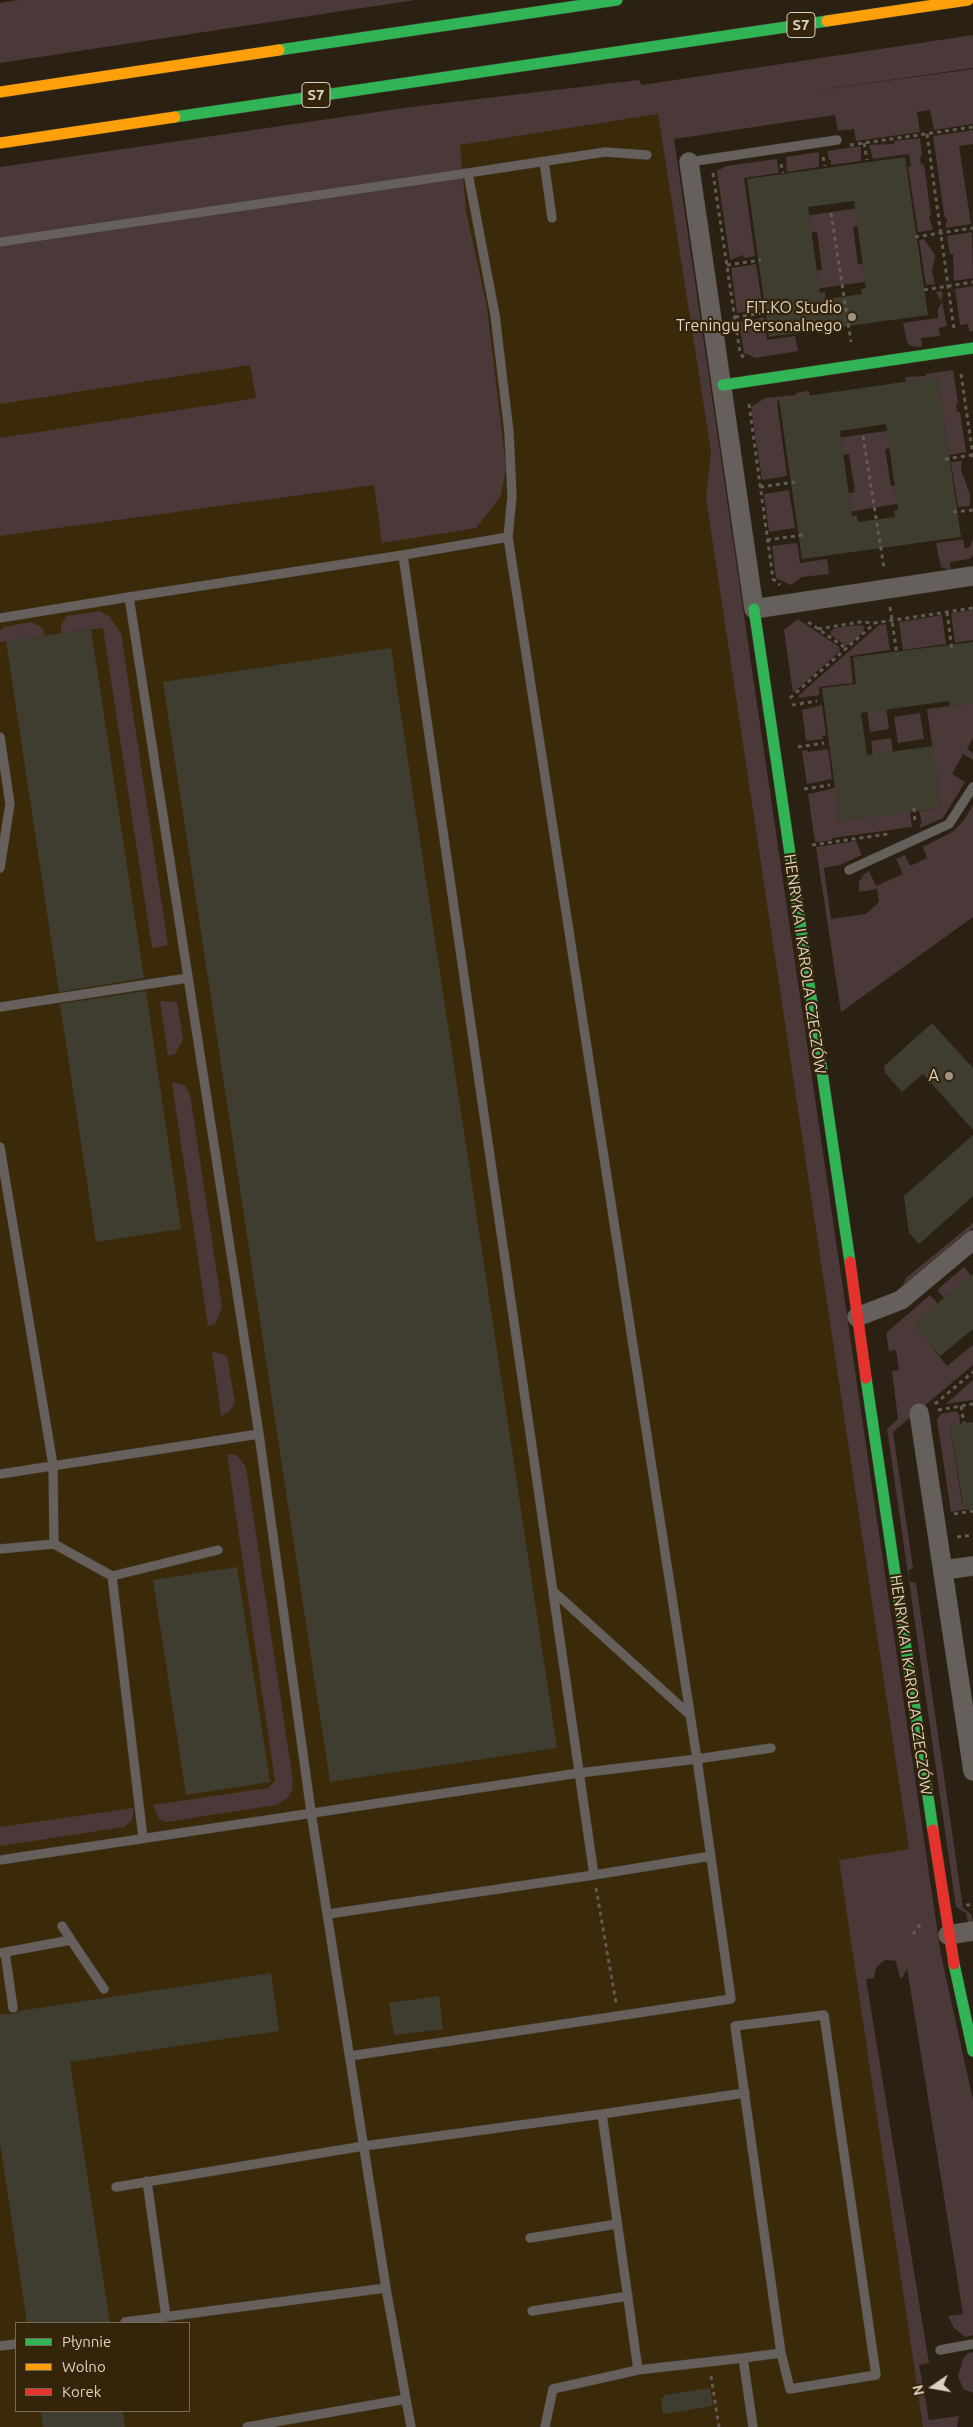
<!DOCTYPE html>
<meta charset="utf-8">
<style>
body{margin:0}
#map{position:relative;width:973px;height:2427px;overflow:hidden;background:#2a2113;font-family:Ubuntu,sans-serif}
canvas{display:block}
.legend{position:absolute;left:15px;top:2322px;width:175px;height:90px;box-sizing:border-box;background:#33240a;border:1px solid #776a54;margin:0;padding:6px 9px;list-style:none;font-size:15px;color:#dcd2c3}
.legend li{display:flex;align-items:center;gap:10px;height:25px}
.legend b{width:25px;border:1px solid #776a54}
.north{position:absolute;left:908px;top:2362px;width:50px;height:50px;-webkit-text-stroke:4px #33240a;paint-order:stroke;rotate:258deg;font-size:14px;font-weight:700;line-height:20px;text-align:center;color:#dcd2c3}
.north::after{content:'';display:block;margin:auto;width:18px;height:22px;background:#dcd2c3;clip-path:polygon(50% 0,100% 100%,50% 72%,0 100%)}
</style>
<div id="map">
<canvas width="973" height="2427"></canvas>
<ul class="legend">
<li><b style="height:6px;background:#30b455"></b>Płynnie</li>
<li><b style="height:6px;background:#ff9f0a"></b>Wolno</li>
<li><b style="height:6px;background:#e5322d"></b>Korek</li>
</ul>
<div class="north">N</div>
</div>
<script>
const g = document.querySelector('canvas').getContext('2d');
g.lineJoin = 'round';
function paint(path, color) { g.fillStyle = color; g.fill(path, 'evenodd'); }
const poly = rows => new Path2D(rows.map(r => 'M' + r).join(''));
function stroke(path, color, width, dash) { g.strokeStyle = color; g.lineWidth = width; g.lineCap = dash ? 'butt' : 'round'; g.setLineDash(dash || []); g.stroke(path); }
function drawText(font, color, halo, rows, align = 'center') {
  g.font = font + ' Ubuntu,sans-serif'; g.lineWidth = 4.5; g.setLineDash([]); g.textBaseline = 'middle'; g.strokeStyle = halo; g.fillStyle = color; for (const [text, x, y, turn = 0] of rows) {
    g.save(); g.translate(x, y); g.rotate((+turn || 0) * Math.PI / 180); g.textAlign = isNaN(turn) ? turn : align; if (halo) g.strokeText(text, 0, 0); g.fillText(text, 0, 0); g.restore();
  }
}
paint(poly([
 [658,113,711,452,706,498,909,1850,840,1860,923,2427,0,2427,0,218],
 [16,2323,189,2323,189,2411,16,2411]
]), '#3a2a0a');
paint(poly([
 [18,0,415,0,0,63,0,3],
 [973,35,973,68,806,92,973,69,973,124,934,130,930,110,917,112,920,132,856,141,854,129,838,131,835,115,674,139,941,1955,973,2100,973,2335,966,2337,954,2328,948,2316,963,2314,907,1968,903,1977,900,1978,896,1961,886,1960,882,1962,876,1968,874,1978,866,1979,929,2363,919,2365,929,2420,959,2416,957,2427,923,2427,839,1860,909,1849,706,498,711,452,658,114,460,145,466,211,487,308,506,467,501,496,476,528,382,543,374,485,0,536,0,438,256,398,250,365,0,404,0,167,411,107,639,80,642,85],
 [973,130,973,144,959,146,971,224,946,228,946,222,948,222,944,214,933,136],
 [920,138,922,156,920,157,921,165,924,164,931,216,929,216,933,230,918,232,908,167,911,166,909,154,873,159,869,145,894,144,894,141],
 [861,146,861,161,831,165,831,160,829,160,827,151],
 [819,152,819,167,787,172,786,157],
 [777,159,779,173,744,178,755,256,744,258,743,255,730,260,717,171,726,166],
 [859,208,862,225,853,227,858,264,868,263,870,281,815,289,812,271,822,270,817,232,806,233,804,216],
 [972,232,973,278,954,281,953,254,950,254,947,236],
 [924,239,935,255,932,272,935,284,926,285,919,240],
 [756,264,763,309,737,313,731,268],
 [973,286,973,331,969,331,968,324,960,325,955,289],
 [942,291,943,297,941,297,947,326,939,328,940,336,921,338,922,347,911,346,907,342,903,323,938,318,938,309,942,303,936,292],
 [764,317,767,340,795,336,798,351,756,358,744,353,739,321,744,322],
 [953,370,958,403,956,404,957,412,960,412,966,452,949,455,938,377,906,382,905,377,926,376,926,374],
 [809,391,810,396,777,401,787,476,762,480,751,407,765,398,796,395,795,393],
 [893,430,895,447,885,449,891,486,900,485,903,503,848,512,845,494,855,492,849,454,840,455,837,438],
 [962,461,961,470,970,495,970,506,958,507,951,462],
 [789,490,795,528,769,532,764,494],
 [963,539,965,549,970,547,973,539,973,555,969,559,950,562,951,570,941,567,936,543],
 [797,543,800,563,827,559,829,574,802,577,791,585,776,578,772,546],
 [973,610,973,640,955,643,951,613],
 [100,611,109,616,121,633,168,945,152,948,103,628,61,633,61,624,67,616],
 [942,615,946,644,903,650,899,622],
 [798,619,839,647,840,651,793,693,784,630],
 [31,622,43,628,45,636,0,642,0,630,4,627],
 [886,624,890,650,850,656,853,683,819,687,819,695,799,698,799,695,879,625],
 [859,625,864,626,863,632,849,645,845,645,831,635,831,631,835,628],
 [973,703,973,738,967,749,973,753,973,760,963,754,952,774,965,782,943,818,920,828,920,824,922,823,919,811,941,808,927,709],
 [822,705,826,735,822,736,823,739,806,741,802,710],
 [886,706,889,729,870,732,867,708],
 [920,713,924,739,898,743,894,717],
 [891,738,894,761,874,764,871,741],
 [828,749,832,779,807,784,802,751,807,750,808,752],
 [835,788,839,821,910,811,912,827,832,838,832,840,815,842,808,794],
 [973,805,973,917,841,1012,816,847,856,841,862,855,840,865,824,868,831,919,866,914,879,902,877,889,859,892,859,882,864,874,869,871,876,886,903,874,896,859,905,855,910,866,927,858,923,847,954,831,964,820],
 [160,1001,177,1002,183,1040,175,1054,168,1056],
 [172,1083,178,1083,185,1086,190,1094,222,1307,215,1324,208,1326],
 [973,1223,973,1228,902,1288,906,1278],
 [964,1267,971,1276,944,1298,937,1290],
 [930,1295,938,1304,914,1324,947,1366,973,1345,973,1365,893,1432,913,1568,908,1571,910,1582,916,1583,963,1908,971,1914,973,1922,968,1923,966,1913,956,1907,887,1429,898,1419,892,1371,899,1370,896,1350,889,1351,886,1333],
 [212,1351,227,1356,235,1402,229,1412,221,1416],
 [973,1380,973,1400,946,1404,947,1403],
 [955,1411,959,1414,960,1424,950,1426,962,1503,973,1501,973,1508,951,1512,937,1420,941,1414],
 [227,1454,237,1455,246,1467,293,1781,292,1791,287,1798,276,1805,166,1822,159,1819,153,1805,268,1788,275,1781],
 [134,1808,132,1820,124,1827,0,1846,0,1827],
 [973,2352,973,2393,963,2389,958,2376,963,2359,968,2353]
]), '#4b3839');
paint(poly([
 [905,157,928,315,769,337,747,179],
 [854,201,866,288,861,289,862,294,826,299,825,292,820,293,808,207],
 [938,377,961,537,802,559,779,400],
 [886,424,898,510,894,511,895,517,858,522,857,515,852,516,840,431],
 [91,629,144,978,59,992,6,641],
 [973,642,973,703,950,706,949,701,861,713,867,755,933,746,941,808,839,821,822,688,856,684,853,657],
 [391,648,557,1748,330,1782,163,682],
 [146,991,181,1229,96,1242,60,1004],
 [932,1023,973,1068,973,1130,923,1074,902,1092,885,1073,884,1066],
 [973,1135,973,1196,919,1244,909,1233,904,1196],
 [973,1274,973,1329,940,1356,913,1324],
 [973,1422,973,1509,964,1510,950,1425],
 [237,1567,270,1782,186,1795,153,1580],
 [271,1973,279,2031,70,2062,110,2323,27,2323,0,2143,0,2014,14,2014,18,2011],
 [439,1996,443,2029,394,2035,389,2003],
 [710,2388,713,2406,663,2414,661,2398,664,2398,664,2395],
 [41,2411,123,2411,125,2427,43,2427]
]), '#3f3c30');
const lane = poly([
 [544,161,552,218],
 [689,162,837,140],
 [0,242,468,173],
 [508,537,512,496,509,432,495,315,468,173,605,152,647,155],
 [129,597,403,555,594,1875,328,1914],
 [0,618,129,597,259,1434,311,1812,386,2288,411,2427],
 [0,737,10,804,0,868],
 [849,870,949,824,973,787],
 [0,1007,188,978],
 [0,1147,53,1465,54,1544,112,1576,143,1838],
 [0,1474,259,1434],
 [0,1549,54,1544],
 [112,1576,218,1550],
 [553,1591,690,1715],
 [0,1860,579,1773,697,1759,508,537,403,555],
 [594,1875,711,1856],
 [62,1926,71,1940],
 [5,1952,13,2008],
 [0,1953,71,1940,104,1989],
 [350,2056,731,1999,697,1759,771,1748],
 [602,2114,745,2093],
 [147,2181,166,2317],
 [116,2187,364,2146,602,2114,638,2370,553,2389,545,2427],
 [530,2238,617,2224],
 [532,2311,628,2296],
 [125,2322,386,2288],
 [0,2346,16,2344],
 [940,2350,973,2344],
 [743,2358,781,2353,790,2389,876,2375,824,2015,735,2026,781,2353],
 [638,2370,743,2358,753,2427],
 [247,2427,406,2399]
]);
const street = poly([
 [689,162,754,609,973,576],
 [857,1317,901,1300,973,1240],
 [919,1413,973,1771],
 [944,1570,973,1566],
 [948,1935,973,1931]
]);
const fast = poly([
 [279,50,617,0],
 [175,117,827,21],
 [723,385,973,348],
 [754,609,850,1262],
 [866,1378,933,1830],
 [954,1964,973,2051]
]);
const slow = poly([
 [827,21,968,0],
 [0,92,279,50],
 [0,143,175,117]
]);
const jam = poly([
 [850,1262,866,1378],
 [933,1830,954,1964]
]);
stroke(lane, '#453c31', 10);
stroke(street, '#453c31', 20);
stroke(fast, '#453c31', 12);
stroke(slow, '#453c31', 12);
stroke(jam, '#453c31', 12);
stroke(poly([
 [927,134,954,329],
 [864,143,867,160],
 [850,145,973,127],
 [823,157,825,166],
 [781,164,783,173],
 [713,173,740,353,744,358],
 [831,213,851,342],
 [915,237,973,228],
 [727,265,761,260],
 [924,290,973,282],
 [735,317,770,312],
 [961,374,973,457],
 [749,404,773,579,780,585],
 [863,436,884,568],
 [945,459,973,455],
 [760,487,795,482],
 [953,512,973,510],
 [767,540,803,535],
 [890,607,897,655],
 [947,612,952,650],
 [808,622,847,649],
 [818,629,860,622,875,623],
 [790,698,875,623,973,608],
 [792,705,817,701],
 [798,747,824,743],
 [804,789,830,785],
 [914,808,915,823],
 [812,845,888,834],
 [935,1404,973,1372],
 [961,1406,964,1423],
 [938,1410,973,1404],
 [954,1514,973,1511],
 [957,1537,973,1535],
 [596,1888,616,2003],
 [966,1905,973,1905],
 [913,1934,922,1922],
 [711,2376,719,2427]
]), '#605b54', 3, [4, 4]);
stroke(lane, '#66605c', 9);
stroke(street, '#66605c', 19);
stroke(fast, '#30b455', 11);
stroke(slow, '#ff9f0a', 11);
stroke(jam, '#e5322d', 11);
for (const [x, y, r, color] of [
 [852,317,5,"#9e9485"],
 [949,1076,5,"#9e9485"]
]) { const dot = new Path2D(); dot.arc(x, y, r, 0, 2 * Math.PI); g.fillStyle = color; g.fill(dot); stroke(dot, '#33240a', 2); }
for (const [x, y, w] of [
 [801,25,28],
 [316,95,28]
]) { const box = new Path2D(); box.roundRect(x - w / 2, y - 12.5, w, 25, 4); g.fillStyle = '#33240a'; g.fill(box); stroke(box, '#dcd2c3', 1); }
drawText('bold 15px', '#dcd2c3', null, [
 ["S7",801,25],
 ["S7",316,95]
]);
drawText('16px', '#dcd2c3', '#33240a', [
 ["FIT.KO Studio",842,308],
 ["Treningu Personalnego",842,326],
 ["A",939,1076]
], 'right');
drawText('16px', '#dcd2c3', '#33240a', [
 ["HENRYKA I KAROLA CZECZÓW",805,964,82],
 ["HENRYKA I KAROLA CZECZÓW",911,1685,82]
]);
</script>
